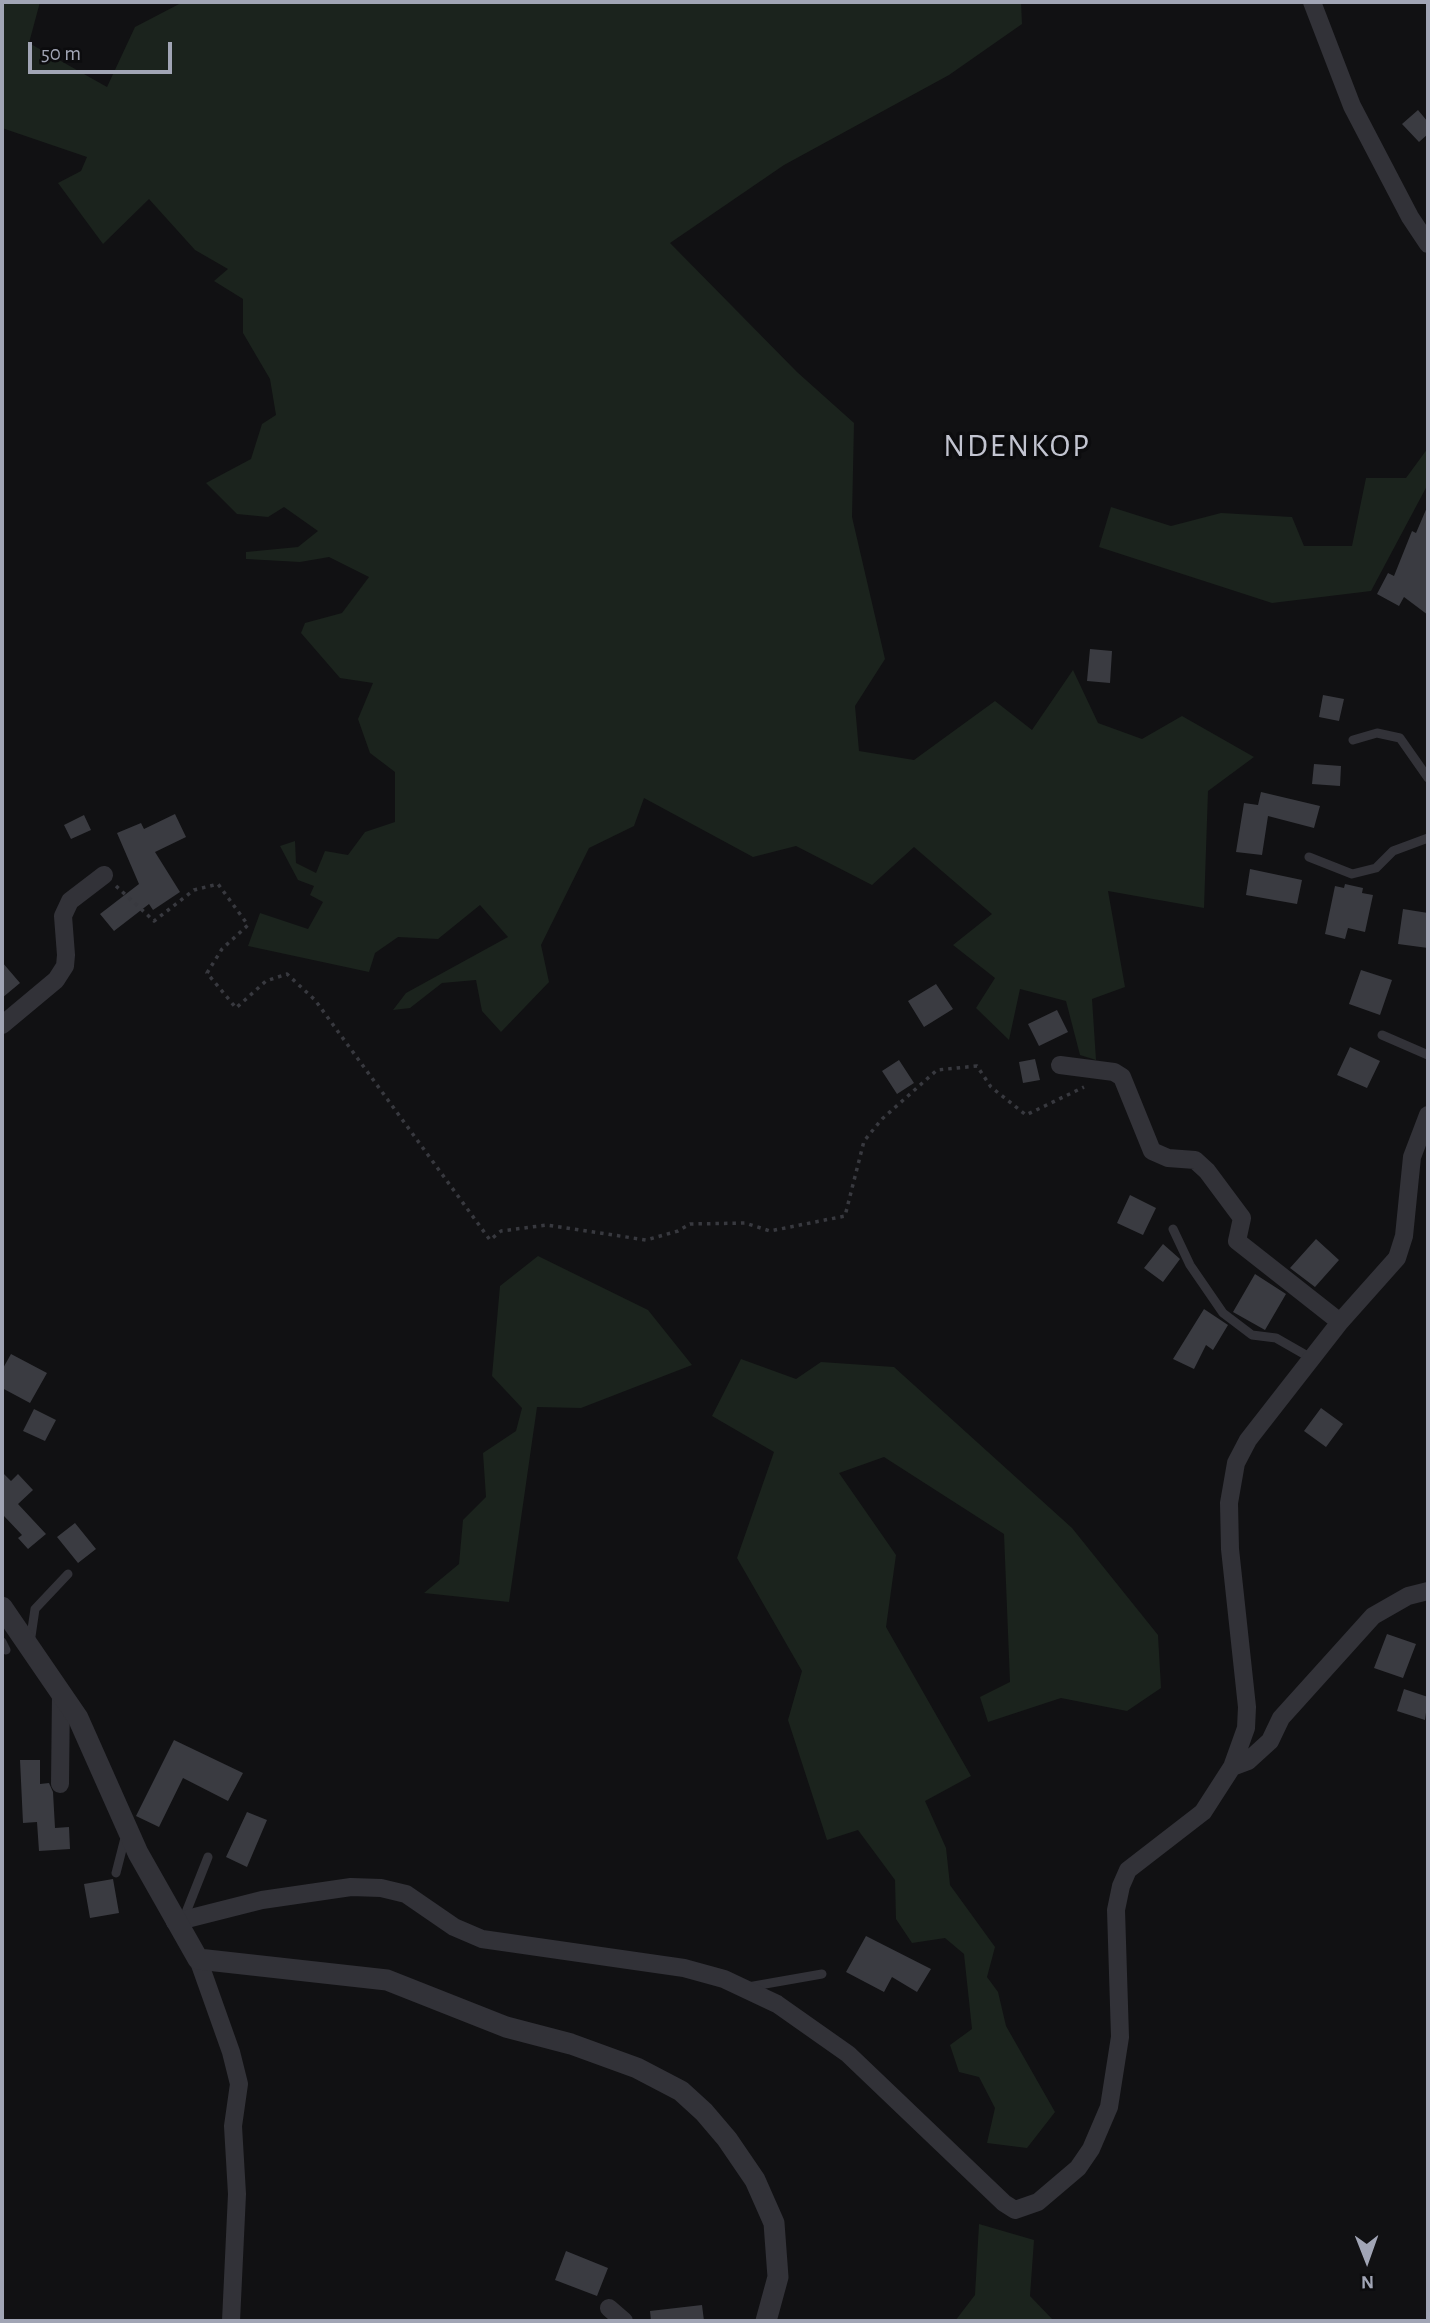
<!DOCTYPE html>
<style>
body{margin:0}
#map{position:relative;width:1430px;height:2323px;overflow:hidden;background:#111113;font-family:"Alegreya Sans",sans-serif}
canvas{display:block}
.frame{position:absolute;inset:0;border:4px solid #a1a5b5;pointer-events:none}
.north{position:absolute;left:1332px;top:2225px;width:70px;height:70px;-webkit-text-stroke:5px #0c0c0e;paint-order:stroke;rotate:179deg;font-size:19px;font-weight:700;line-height:28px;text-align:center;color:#a1a5b5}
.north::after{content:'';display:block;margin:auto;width:24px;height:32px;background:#a1a5b5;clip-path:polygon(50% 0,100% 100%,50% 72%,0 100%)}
.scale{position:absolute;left:28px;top:42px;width:144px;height:32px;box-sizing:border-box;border:4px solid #a1a5b5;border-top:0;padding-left:9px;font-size:21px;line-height:24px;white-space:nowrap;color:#a1a5b5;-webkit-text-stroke:5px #0c0c0e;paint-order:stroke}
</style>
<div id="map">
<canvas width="1430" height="2323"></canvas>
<div class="frame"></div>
<div class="north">N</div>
<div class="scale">50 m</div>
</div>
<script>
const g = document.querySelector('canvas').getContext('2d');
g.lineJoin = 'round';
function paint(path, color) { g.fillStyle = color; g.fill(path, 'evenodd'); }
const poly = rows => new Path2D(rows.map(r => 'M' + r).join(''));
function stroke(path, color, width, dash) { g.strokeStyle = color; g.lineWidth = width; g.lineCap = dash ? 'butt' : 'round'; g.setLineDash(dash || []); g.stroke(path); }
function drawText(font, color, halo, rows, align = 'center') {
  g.font = font + ' "Alegreya Sans",sans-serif'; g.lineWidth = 7; g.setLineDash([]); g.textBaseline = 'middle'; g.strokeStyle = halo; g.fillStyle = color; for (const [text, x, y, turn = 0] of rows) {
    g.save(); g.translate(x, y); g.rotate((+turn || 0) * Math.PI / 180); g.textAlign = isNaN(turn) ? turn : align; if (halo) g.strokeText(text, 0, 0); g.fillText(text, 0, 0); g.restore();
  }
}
paint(poly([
 [2,2,40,2,29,43,107,87,135,27,183,2,1021,2,1022,24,949,75,784,165,670,243,797,372,854,423,852,517,885,659,855,706,859,751,914,760,995,701,1032,730,1073,670,1098,723,1142,739,1182,716,1254,757,1208,791,1204,908,1108,891,1125,987,1092,999,1096,1060,1080,1055,1066,1001,1020,989,1009,1040,976,1008,995,978,953,945,992,914,914,847,872,885,796,846,753,857,644,798,634,826,589,848,541,945,549,982,501,1032,482,1011,476,980,442,983,410,1008,393,1010,406,993,508,937,480,905,438,939,398,937,375,953,369,972,248,946,260,913,308,929,323,902,310,895,314,886,298,880,280,846,295,841,296,863,316,873,325,851,348,855,365,832,395,822,395,772,370,753,358,719,373,683,340,678,301,633,305,623,342,613,369,577,329,557,300,562,246,559,246,552,298,547,318,531,284,507,268,517,237,514,206,483,251,459,262,424,276,415,270,379,243,333,243,299,214,281,228,269,195,250,149,199,103,244,58,183,81,171,87,157,2,128],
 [1428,448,1428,484,1371,591,1272,603,1099,547,1111,507,1171,526,1221,513,1292,517,1304,546,1352,546,1366,478,1406,478],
 [538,1256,648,1310,692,1365,581,1408,537,1407,509,1602,424,1593,459,1564,463,1520,486,1497,483,1453,516,1431,522,1408,492,1376,500,1286],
 [741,1359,796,1379,821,1362,894,1367,1072,1528,1158,1635,1161,1688,1127,1711,1061,1698,988,1722,980,1697,1010,1682,1004,1534,884,1457,839,1473,896,1555,886,1627,971,1776,925,1801,946,1848,950,1885,995,1947,987,1977,998,1992,1006,2026,1055,2112,1027,2148,987,2143,995,2108,979,2077,959,2072,950,2045,972,2029,964,1954,945,1938,912,1943,896,1919,895,1880,858,1830,827,1840,788,1720,802,1671,737,1558,774,1452,712,1416],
 [979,2224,1034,2240,1030,2296,1054,2321,955,2321,975,2295]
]), '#1b231d');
paint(poly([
 [1418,110,1428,122,1428,134,1419,142,1402,124],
 [1428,505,1428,615,1404,597,1399,606,1377,594,1388,573,1394,576,1412,531,1416,533],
 [1090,649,1112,651,1110,683,1087,681],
 [1323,695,1344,699,1339,721,1319,717],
 [1314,764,1341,766,1340,786,1312,784],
 [1261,792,1320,806,1314,828,1268,816,1262,855,1236,852,1244,803,1258,805],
 [175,814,186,837,155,852,180,892,153,910,149,904,114,931,100,914,139,884,117,833,141,823,144,829],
 [84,815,91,830,71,839,64,825],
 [1250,869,1302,880,1297,904,1246,895],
 [1345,884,1363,888,1362,893,1373,895,1365,932,1348,928,1345,939,1325,934,1335,886,1344,888],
 [1403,909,1428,913,1428,948,1398,944],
 [2,962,20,983,2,998],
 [1361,970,1392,980,1380,1015,1349,1004],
 [936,984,953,1009,924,1027,908,1001],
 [1057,1010,1068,1032,1039,1046,1028,1024],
 [1350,1047,1380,1061,1367,1088,1337,1075],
 [1035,1059,1040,1080,1023,1083,1019,1062],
 [899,1060,914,1083,897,1094,882,1071],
 [1130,1195,1156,1208,1143,1235,1117,1223],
 [1316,1239,1339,1260,1315,1287,1290,1268],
 [1163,1244,1180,1259,1163,1282,1144,1268],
 [1255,1274,1286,1294,1265,1330,1233,1312],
 [1204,1309,1228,1325,1213,1350,1206,1345,1194,1369,1173,1359],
 [11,1354,47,1373,30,1403,2,1388,2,1370],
 [1321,1408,1343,1424,1326,1447,1304,1431],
 [34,1409,56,1420,45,1441,23,1431],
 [2,1472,11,1481,18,1474,33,1490,18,1504,46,1534,28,1549,18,1538,22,1535,4,1516,2,1519],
 [75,1523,96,1549,78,1563,57,1537],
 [1387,1634,1416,1644,1403,1678,1374,1668],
 [1404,1689,1428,1697,1425,1720,1397,1711],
 [174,1740,243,1773,228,1801,183,1778,159,1827,136,1816],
 [20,1760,40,1760,40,1784,49,1783,53,1792,55,1828,69,1827,70,1849,39,1851,37,1822,23,1823],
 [247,1812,267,1820,247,1867,226,1857],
 [113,1879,119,1913,90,1918,84,1884],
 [866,1936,931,1969,917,1992,892,1977,884,1992,846,1972],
 [566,2251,608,2268,597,2296,555,2280],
 [702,2305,704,2321,651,2321,650,2311]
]), '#3a3b41');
stroke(poly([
 [116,886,154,921,194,890,218,884,248,925,222,949,207,973,236,1008,266,981,287,974,315,1000,490,1240,501,1231,547,1225,646,1240,678,1231,690,1224,745,1223,770,1231,845,1216,864,1141,882,1119,937,1070,977,1066,991,1087,1026,1115,1084,1087]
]), '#38393f', 3.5, [3.5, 5]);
stroke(poly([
 [1353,740,1377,733,1400,738,1428,778],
 [1309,857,1352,874,1376,868,1393,851,1428,838],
 [1382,1035,1428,1055],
 [1173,1229,1190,1265,1223,1313,1252,1335,1276,1338,1311,1358],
 [2,1642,6,1650],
 [30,1643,35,1609,68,1574],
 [116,1873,126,1834],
 [183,1920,208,1857],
 [748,1987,822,1974]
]), '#323238', 9);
stroke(poly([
 [1312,2,1352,106,1410,217,1428,244],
 [2,1025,56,980,65,966,66,955,63,916,70,901,104,875],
 [1060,1065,1114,1072,1122,1077,1152,1151,1168,1158,1195,1160,1207,1171,1242,1218,1237,1241,1340,1322],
 [1232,1767,1248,1761,1270,1741,1281,1718,1373,1616,1408,1596,1428,1591],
 [60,1784,61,1693],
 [175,1922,262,1900,351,1887,381,1888,406,1894,454,1927,482,1939,684,1968,724,1979,777,2004,848,2054,1004,2203,1015,2210,1038,2202,1078,2168,1091,2149,1109,2107,1120,2037,1116,1910,1121,1886,1128,1870,1203,1812,1232,1767,1246,1728,1247,1707,1230,1549,1229,1503,1236,1463,1248,1440,1340,1322,1397,1258,1404,1236,1412,1157,1428,1115],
 [198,1959,231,2052,239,2084,233,2126,237,2194,231,2321],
 [609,2308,624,2321]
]), '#323238', 18);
stroke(poly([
 [2,1607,78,1718,138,1853,198,1959,387,1980,506,2027,571,2044,637,2068,681,2091,704,2112,727,2139,755,2180,774,2223,778,2277,766,2321]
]), '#323238', 21);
g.letterSpacing = '2px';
drawText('32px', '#c2c4d0', '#0c0c0e', [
 ["NDENKOP",1017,446]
]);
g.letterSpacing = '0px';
</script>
